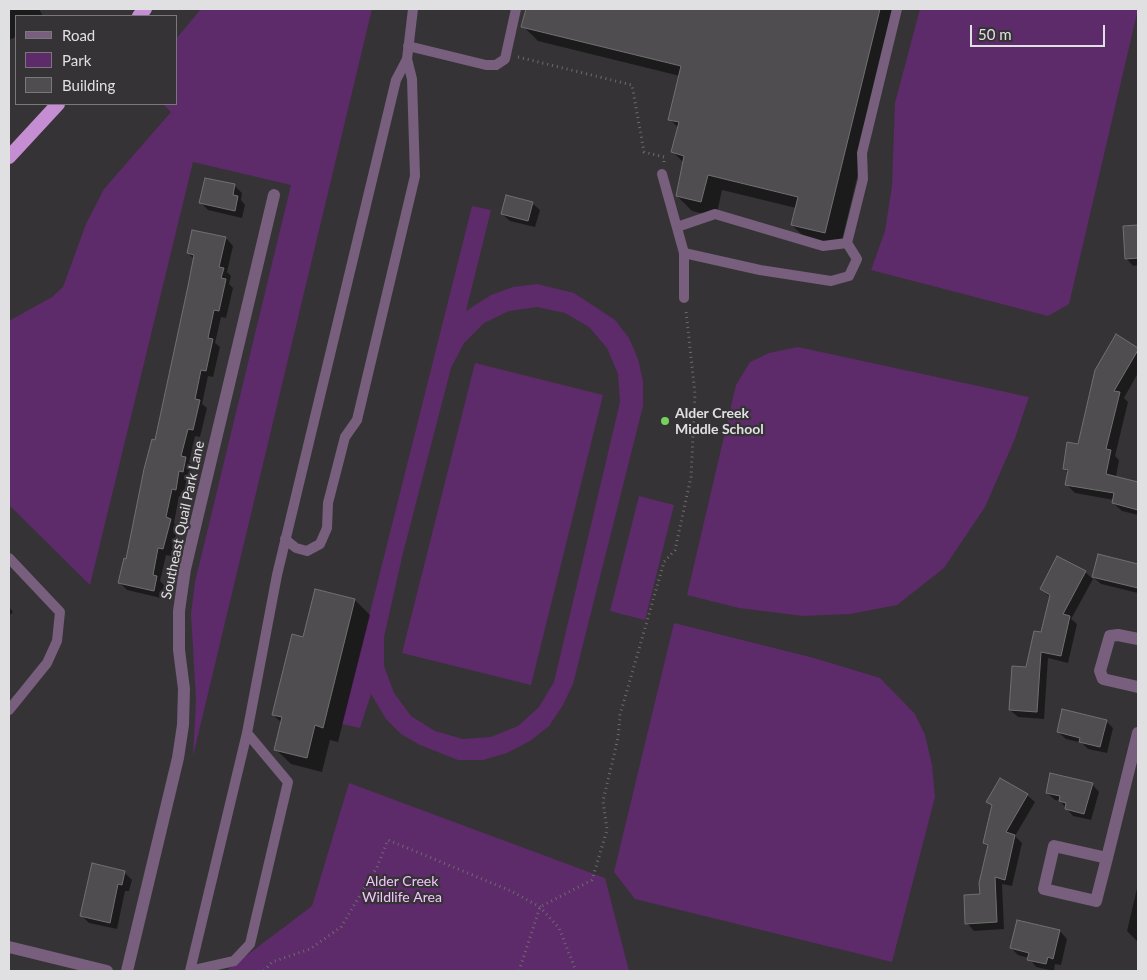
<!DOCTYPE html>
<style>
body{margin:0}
#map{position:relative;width:1147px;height:980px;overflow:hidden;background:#363336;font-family:Lato,sans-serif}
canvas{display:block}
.frame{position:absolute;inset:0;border:10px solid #e0dfe1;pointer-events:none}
.legend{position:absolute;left:15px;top:15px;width:162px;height:90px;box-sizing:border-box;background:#363336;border:1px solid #7a787a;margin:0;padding:6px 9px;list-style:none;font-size:15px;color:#e0dfe1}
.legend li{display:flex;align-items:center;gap:10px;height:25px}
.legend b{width:25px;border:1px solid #7a787a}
.scale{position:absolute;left:970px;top:25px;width:135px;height:22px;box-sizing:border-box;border:2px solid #e0dfe1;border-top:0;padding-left:6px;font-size:15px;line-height:18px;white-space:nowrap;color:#e0dfe1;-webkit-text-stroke:4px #363336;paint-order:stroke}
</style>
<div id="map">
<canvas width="1147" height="980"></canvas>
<div class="frame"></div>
<ul class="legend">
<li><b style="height:6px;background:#775f7d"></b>Road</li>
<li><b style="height:14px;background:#5d2a6a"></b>Park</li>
<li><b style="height:14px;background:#504d51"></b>Building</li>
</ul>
<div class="scale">50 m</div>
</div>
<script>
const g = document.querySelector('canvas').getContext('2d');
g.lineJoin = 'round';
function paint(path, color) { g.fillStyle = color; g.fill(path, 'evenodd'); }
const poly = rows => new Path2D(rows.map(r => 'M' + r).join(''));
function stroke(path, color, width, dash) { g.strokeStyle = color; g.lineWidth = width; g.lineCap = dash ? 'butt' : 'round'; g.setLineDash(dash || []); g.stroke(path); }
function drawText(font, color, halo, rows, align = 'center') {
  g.font = font + ' Lato,sans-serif'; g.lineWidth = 4.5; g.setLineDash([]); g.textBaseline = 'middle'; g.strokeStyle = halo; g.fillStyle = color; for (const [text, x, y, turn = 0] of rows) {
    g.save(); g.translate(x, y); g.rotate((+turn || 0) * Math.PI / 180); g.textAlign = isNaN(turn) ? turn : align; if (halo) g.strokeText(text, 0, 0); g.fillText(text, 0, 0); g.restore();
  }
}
paint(poly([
 [201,9,372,9,193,756,196,700,191,614,195,582,291,185,193,162,90,585,9,505,9,321,52,297,63,287,86,224,104,189,171,112,163,104,176,104,176,39],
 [920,9,1138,9,1069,304,1048,316,871,270,885,231,892,186,895,103],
 [472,206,491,210,466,311,491,295,513,287,537,284,574,293,615,320,629,338,638,359,643,381,643,406,573,684,563,705,549,726,530,741,507,753,483,760,458,760,420,745,401,734,386,719,371,694,360,728,342,724],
 [537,307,565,313,589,327,607,348,618,374,620,402,554,682,539,707,518,726,491,737,463,739,435,731,411,716,394,693,384,666,384,637,402,557,451,368,464,343,484,323,509,311],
 [798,347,1029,397,1014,441,985,507,944,568,897,605,850,614,803,616,739,608,687,595,736,385,750,362,769,353],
 [475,363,603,395,531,685,402,653],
 [639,496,674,505,645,620,610,611],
 [674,623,814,658,880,678,915,714,925,735,932,765,935,797,892,962,635,899,614,872],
 [349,783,605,878,629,971,226,971,312,906]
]), '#5d2a6a');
paint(poly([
 [9,9,39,9,43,16,16,16,16,37,9,40],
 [527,9,898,9,840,248,807,240,792,225,796,208,722,190,716,217,692,211,677,196,684,163,673,152,679,128,669,119,680,76,538,41,523,26],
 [235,186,242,193,241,200,245,205,242,218,208,210,201,203],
 [532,203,540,210,535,227,510,221,502,214],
 [1138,226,1138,265,1133,266,1126,258,1124,227],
 [226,238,233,246,227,272,231,276,229,284,233,288,226,318,221,317,215,343,220,347,213,377,208,376,202,404,207,408,200,437,195,436,189,462,193,466,190,478,187,478,183,497,179,496,174,523,178,527,171,556,166,555,160,581,164,585,161,598,127,590,120,583,156,441,195,260,188,253],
 [1116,336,1138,349,1138,373,1124,398,1128,402,1115,456,1119,460,1116,477,1138,483,1138,515,1122,511,1113,503,1114,500,1075,493,1066,484,1068,473,1064,469,1079,446],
 [1098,556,1138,565,1138,593,1101,584,1093,577],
 [1085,572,1093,579,1071,619,1077,624,1068,663,1048,658,1044,719,1018,717,1010,710,1042,633,1050,597,1041,589],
 [316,590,355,600,370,615,338,742,330,740,322,772,291,764,275,749,282,723,273,715,304,639],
 [9,607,13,612,9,616],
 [1106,721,1113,728,1107,753,1088,749,1082,743,1066,739,1058,732],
 [1092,784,1099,792,1091,820,1073,816,1060,801,1055,800,1047,793],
 [1027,795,1035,802,1015,836,1022,843,1012,886,1002,884,1004,929,974,931,967,923,981,896,989,848,984,843,993,806,988,801],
 [124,872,132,880,129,891,125,891,117,929,89,923,82,916],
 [1138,884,1138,942,1127,931],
 [1017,921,1060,931,1067,939,1061,965,1055,964,1054,971,1036,967,1029,958,1018,955,1011,948]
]), '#0007');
const building = poly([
 [526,9,880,9,825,233,791,225,798,197,708,175,701,202,676,196,684,156,671,152,679,122,668,120,681,66,521,27,526,9],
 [205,178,235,184,233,195,238,196,235,211,199,203,205,178],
 [506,195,533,202,528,221,501,214,506,195],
 [1138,225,1138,258,1125,259,1123,226,1138,225],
 [192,230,226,237,219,267,224,268,221,278,226,279,219,311,214,310,208,338,213,339,206,371,201,370,195,399,200,400,193,430,188,429,181,456,186,457,183,472,179,471,176,490,172,489,166,517,171,519,163,549,158,548,153,575,157,576,154,591,118,583,124,558,126,559,144,469,152,439,155,440,188,286,194,255,187,253,192,230],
 [1116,334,1138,348,1138,350,1114,391,1120,392,1106,449,1111,450,1106,474,1138,482,1138,510,1112,503,1114,493,1065,485,1068,470,1063,469,1067,442,1078,444,1095,370,1116,334],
 [1098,554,1138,564,1138,588,1092,577,1098,554],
 [1057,556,1086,571,1063,614,1070,616,1061,656,1041,652,1037,712,1009,710,1012,666,1026,667,1034,631,1041,632,1050,595,1040,589,1057,556],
 [315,589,355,599,323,728,315,725,307,758,274,750,282,717,272,715,292,634,303,637,315,589],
 [1062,709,1107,720,1100,747,1079,742,1080,738,1057,732,1062,709],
 [1050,773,1093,783,1084,814,1065,809,1066,803,1059,801,1060,796,1046,793,1050,773],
 [1000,778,1028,794,1006,832,1015,835,1005,880,995,877,997,922,965,924,964,895,980,894,979,883,988,845,983,843,992,805,986,802,1000,778],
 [92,863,125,871,122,885,118,884,110,923,80,916,92,863],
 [1017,920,1060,930,1053,959,1048,957,1046,964,1027,960,1029,953,1010,948,1017,920]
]);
paint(building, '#504d51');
stroke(building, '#726f73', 1);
stroke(poly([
 [518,57,632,85,644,152,664,157,664,162],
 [264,971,272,962,310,949,341,927,377,867,388,840,511,891,540,907,559,928,576,971],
 [519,971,540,907,592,880,607,830,603,801,618,738,620,715,664,562,675,550,691,477,695,394,686,311]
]), '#6d6b6d', 3, [1, 4]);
stroke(poly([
 [408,46,486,65,496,65,505,59,516,9],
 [662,174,684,253,684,298],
 [677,227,715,214,823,246,847,243,857,259,849,276,831,281,760,270,684,253],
 [847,243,863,179,862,153,897,9],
 [285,539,296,548,307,551,320,544,327,528,328,503,345,437,357,420,415,176,412,79,407,59],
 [9,558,60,612,57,641,47,663,9,710],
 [190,971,247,733,277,575,396,80,407,59,413,9],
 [190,971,234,961,250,944,288,782,247,733]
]), '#775f7d', 10);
stroke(poly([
 [1138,639,1118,635,1110,636,1100,671,1103,679,1138,687],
 [1107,858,1054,846,1044,889,1096,901,1107,858,1138,733],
 [9,947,107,971],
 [127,971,178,758,183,725,184,689,179,650,179,611,185,569,274,195]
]), '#775f7d', 12);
stroke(poly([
 [139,16,145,9],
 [9,157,58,104]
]), '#c58ed2', 14);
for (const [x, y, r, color] of [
 [665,421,5,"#74d25c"]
]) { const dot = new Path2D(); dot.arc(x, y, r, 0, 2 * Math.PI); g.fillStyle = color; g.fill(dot); stroke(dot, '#363336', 2); }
drawText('bold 14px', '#e0dfe1', '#363336', [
 ["Alder Creek",675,413],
 ["Middle School",675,429]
], 'left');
drawText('14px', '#e0dfe1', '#363336', [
 ["Southeast Quail Park Lane",183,520,-78]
]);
drawText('14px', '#f3c5fe', '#363336', [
 ["Alder Creek",402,881],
 ["Wildlife Area",402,897]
]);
</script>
